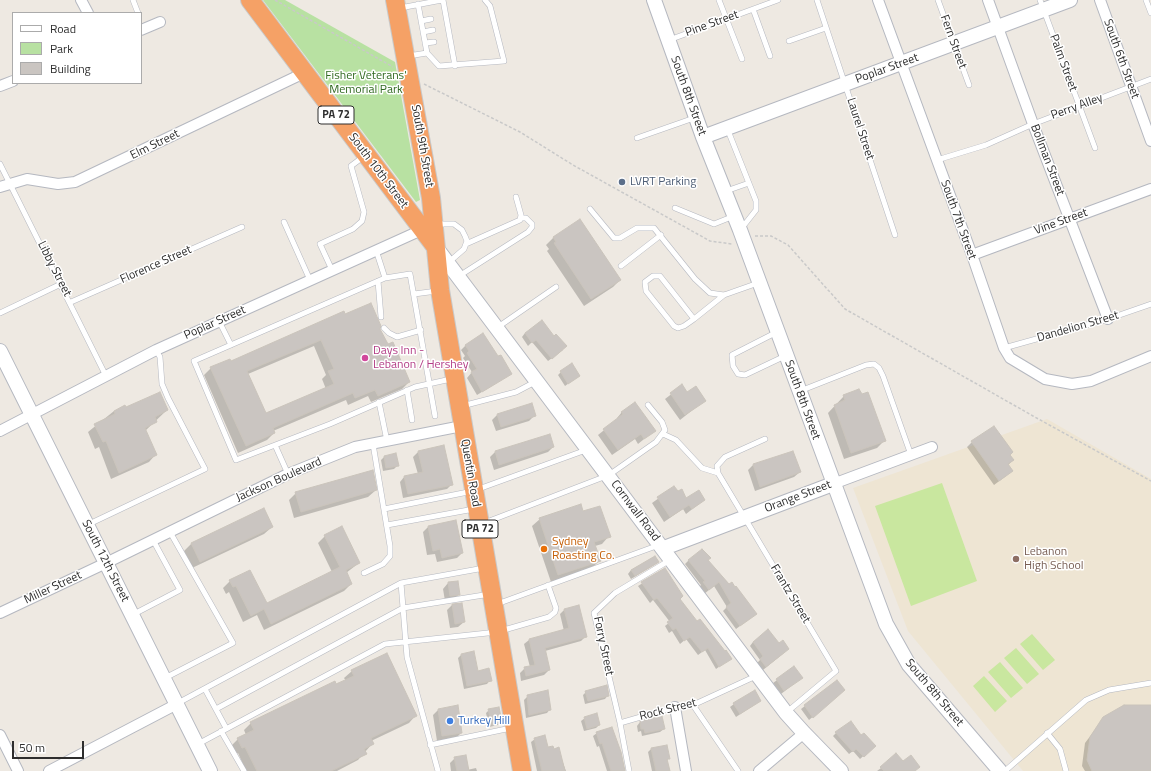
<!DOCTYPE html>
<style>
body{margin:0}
#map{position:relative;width:1151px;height:771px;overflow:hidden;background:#eee9e2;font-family:"Titillium Web",sans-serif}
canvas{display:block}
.legend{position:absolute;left:12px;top:12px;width:130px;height:72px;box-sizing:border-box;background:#fff;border:1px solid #ababab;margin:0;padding:5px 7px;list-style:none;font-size:12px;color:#2e2e2e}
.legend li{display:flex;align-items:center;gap:8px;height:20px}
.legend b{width:20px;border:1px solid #ababab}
.scale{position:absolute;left:12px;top:741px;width:72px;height:18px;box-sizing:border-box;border:2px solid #2e2e2e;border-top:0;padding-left:5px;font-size:12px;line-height:14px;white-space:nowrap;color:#2e2e2e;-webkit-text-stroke:3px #fff;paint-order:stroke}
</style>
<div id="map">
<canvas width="1151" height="771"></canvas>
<ul class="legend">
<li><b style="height:5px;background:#fff"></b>Road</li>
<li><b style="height:11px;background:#b8e1a2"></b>Park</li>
<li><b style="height:11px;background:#cac5c1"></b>Building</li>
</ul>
<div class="scale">50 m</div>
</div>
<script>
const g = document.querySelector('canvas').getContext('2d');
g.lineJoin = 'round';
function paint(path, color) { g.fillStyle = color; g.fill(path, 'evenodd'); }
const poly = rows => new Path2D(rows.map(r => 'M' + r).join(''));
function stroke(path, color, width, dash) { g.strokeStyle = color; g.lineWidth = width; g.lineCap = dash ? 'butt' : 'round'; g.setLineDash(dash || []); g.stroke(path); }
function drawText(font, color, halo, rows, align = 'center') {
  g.font = font + ' "Titillium Web",sans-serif'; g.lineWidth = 3; g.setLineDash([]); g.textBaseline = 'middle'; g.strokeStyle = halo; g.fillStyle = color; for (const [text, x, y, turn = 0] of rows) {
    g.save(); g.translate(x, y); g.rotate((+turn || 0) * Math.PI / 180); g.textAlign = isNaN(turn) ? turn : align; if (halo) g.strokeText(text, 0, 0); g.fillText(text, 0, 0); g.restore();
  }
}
paint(poly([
 [1047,419,1151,479,1151,771,1023,771,908,631,853,488]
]), '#eee5d3');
paint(poly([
 [263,0,285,0,395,62,420,200,416,202]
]), '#b8e1a2');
paint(poly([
 [942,483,977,581,911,606,875,506],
 [1032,634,1055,660,1043,670,1020,644],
 [1016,648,1039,674,1027,684,1004,658],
 [1000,662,1023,688,1011,698,988,672],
 [984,676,1007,701,995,712,973,686]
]), '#c9e79f');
paint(poly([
 [580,220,620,280,613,287,584,306,547,251,549,249,546,245,553,238],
 [344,315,379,330,409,382,402,389,371,402,368,396,348,405,346,400,273,431,274,433,267,440,238,453,204,375,211,368,231,362],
 [314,346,326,375,322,379,326,389,266,415,248,374],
 [525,333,563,350,548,361,532,342,528,346,522,337],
 [466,345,497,358,511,374,477,395,467,378,472,372,463,358,465,356,461,350],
 [561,372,579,376,565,386,558,375],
 [682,386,687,393,705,400,680,420,665,399],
 [844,396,884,441,877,448,844,459,828,413],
 [126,408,167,410,145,431,156,454,149,462,111,479,99,447,95,449,88,432,114,411],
 [622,412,654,431,638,444,635,439,612,455,598,435,618,419,617,418],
 [497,415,534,416,529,421,496,431,492,420],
 [972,442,1009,455,1013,460,1008,465,1006,476,994,485,967,447],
 [443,446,452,484,447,489,403,498,400,482,404,477,418,474,413,457,418,452],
 [553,447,548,452,494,470,490,457,495,452],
 [793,452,800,472,794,477,755,491,748,470,753,465],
 [395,455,398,465,394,469,383,471,381,460,384,457],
 [673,488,686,500,704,500,686,514,683,509,664,522,652,503],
 [376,490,368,497,294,518,289,500,296,493],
 [263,510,272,527,264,534,192,568,184,551,191,544],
 [583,512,609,536,602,544,595,546,599,561,592,568,551,582,532,526,540,519],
 [455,521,462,553,457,558,437,562,435,554,427,555,423,532,428,527],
 [325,536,359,563,346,573,351,584,344,591,264,630,257,615,243,622,229,592,226,594,223,588,230,581,266,604,332,572,318,543],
 [654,557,658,562,654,565,631,579,628,574,631,570],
 [689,560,707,560,756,614,736,629,723,611,727,607,714,586,704,594,699,587,701,585,685,564],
 [665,569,679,599,696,623,730,659,716,669,705,650,698,655,686,639,680,644,672,631,669,633,665,626,670,622,653,600,650,603,638,586],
 [448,583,459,594,454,600,445,601,443,589],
 [461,604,464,622,458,627,450,628,447,610,452,605],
 [565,609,586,636,581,641,545,651,549,670,544,675,521,681,520,673,525,668,530,667,524,644,529,640,564,631,560,614],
 [753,642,785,652,763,670,757,663,760,660,750,646],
 [386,654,416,715,409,723,371,741,372,744,358,760,337,771,246,771,238,753,235,755,231,746,238,739,246,735,244,730,251,723,346,681,344,678,352,671],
 [461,655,478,672,490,680,487,684,464,689,458,658],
 [794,668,801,678,781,694,773,683],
 [837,681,841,693,809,720,801,709],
 [586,692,608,695,605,699,585,704,583,695],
 [528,696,550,709,547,713,526,718,524,700],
 [760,701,736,717,730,707,734,704],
 [1151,707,1151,771,1085,771,1082,766,1085,743,1104,718],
 [438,710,461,733,456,738,437,741,433,715],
 [489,710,501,722,498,725,489,727,486,713],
 [585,718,599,725,596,728,584,731,581,721],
 [640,722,664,729,660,732,642,736,641,731,638,732,637,726],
 [597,733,619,748,625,771,607,771,599,746,597,747,593,736],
 [836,733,871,749,860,759,853,751,849,754,833,736],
 [535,739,547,749,558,749,566,771,537,771,531,742],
 [651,749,669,758,666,761,668,771,652,771,648,752],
 [455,758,467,770,476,768,477,771,451,771,450,763],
 [881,768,915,771,877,771]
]), '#0003');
const building = poly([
 [580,219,621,280,591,299,554,243,556,242,553,237,580,219],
 [371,303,381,326,380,329,388,344,393,342,410,382,378,396,375,390,355,398,353,393,273,428,275,433,246,446,210,367,230,359,231,361,344,311,345,314,371,303],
 [321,340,334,369,328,371,334,384,266,413,247,371,321,340],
 [542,320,554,336,556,334,567,346,552,359,536,340,532,343,525,333,542,320],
 [483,333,498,356,501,355,512,374,482,392,471,372,477,369,467,353,469,351,465,345,483,333],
 [572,363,580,376,568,384,560,371,572,363],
 [682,384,687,392,696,386,706,401,685,415,670,393,682,384],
 [859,389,862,394,868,392,886,441,851,453,834,405,845,400,843,395,859,389],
 [160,392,168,410,155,417,157,422,145,428,157,455,119,473,106,441,103,442,94,424,115,414,114,411,125,405,126,407,160,392],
 [635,402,656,431,644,439,641,434,618,450,603,429,623,414,621,412,635,402],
 [532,403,536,416,501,427,497,414,532,403],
 [994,426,1013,452,1010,455,1014,460,1008,464,1013,471,999,481,971,441,994,426],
 [550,434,554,447,499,465,495,451,550,434],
 [444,445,453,485,408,494,404,476,423,472,418,451,444,445],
 [793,451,801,472,760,487,753,464,793,451],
 [396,453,399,466,386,468,384,456,396,453],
 [373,470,377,490,301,512,295,492,373,470],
 [674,486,678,491,682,489,686,498,699,490,705,500,692,509,689,505,670,517,657,497,674,486],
 [581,504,583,511,600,506,611,537,594,542,601,561,558,575,539,518,581,504],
 [264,508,273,527,200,562,191,543,264,508],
 [456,520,463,553,442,558,440,549,433,551,428,526,456,520],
 [342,526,360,563,346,570,352,584,271,624,264,609,251,616,236,586,233,587,229,580,250,570,267,603,340,567,324,535,342,526],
 [702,549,711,558,708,560,729,584,732,582,735,587,736,586,757,614,740,626,726,607,731,603,719,582,709,590,703,582,705,581,688,560,702,549],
 [655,556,659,562,635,576,631,570,655,556],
 [665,568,683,596,680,599,697,621,700,619,725,651,726,650,732,659,719,667,708,648,702,652,690,637,684,641,676,628,673,630,667,622,673,618,657,598,654,600,641,582,665,568],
 [458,581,460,595,450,596,448,582,458,581],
 [462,603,465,622,455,624,452,604,462,603],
 [579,605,587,637,545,648,550,670,526,676,524,667,535,665,529,639,569,628,564,609,579,605],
 [768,629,779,643,783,640,789,649,766,667,760,659,763,656,753,642,768,629],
 [474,651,478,671,489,668,492,681,467,686,461,654,474,651],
 [387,653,417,716,371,738,374,744,364,749,367,754,331,771,257,771,245,747,242,748,237,738,254,730,250,722,335,681,336,684,354,676,351,670,387,653],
 [794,666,803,678,784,691,776,679,794,666],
 [837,680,845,690,813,718,804,705,837,680],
 [607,685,609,696,588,701,585,691,607,685],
 [548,690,551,710,529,715,527,695,548,690],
 [755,690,761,701,740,714,733,703,755,690],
 [458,705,462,733,442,736,438,709,458,705],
 [1124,705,1151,705,1151,771,1092,771,1087,760,1090,737,1103,717,1124,705],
 [499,707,502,722,492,725,488,709,499,707],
 [597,713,600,725,587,729,584,717,597,713],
 [662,716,665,729,645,733,644,729,641,729,640,721,662,716],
 [851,721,861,735,864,733,876,746,864,757,856,749,853,752,835,732,851,721],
 [612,727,621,752,625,771,611,771,602,743,600,744,596,732,612,727],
 [545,735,548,747,553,746,554,749,559,747,565,771,542,771,534,738,545,735],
 [667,745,670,759,667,759,670,771,656,771,651,748,667,745],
 [896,753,903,761,911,755,920,767,915,771,884,771,880,767,896,753],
 [466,755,469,771,457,771,454,757,466,755]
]);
paint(building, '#cac5c1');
stroke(building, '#cac4bb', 1);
const lane = poly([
 [133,0,138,13],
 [443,0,455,66],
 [719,0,742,59],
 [817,0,895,235],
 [938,0,969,85],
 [1040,0,1095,148],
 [1146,0,1151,13],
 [418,4,427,53,439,66,504,61,490,6,485,0],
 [400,8,442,0],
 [753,9,770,56],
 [421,21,431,19],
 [423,32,433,30],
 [669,40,778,0],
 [789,41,826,28],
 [425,43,434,42],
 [408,56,427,53],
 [727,128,756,201,756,210,741,229],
 [637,138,694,118],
 [937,160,986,145,1033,124,1151,79],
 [0,164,106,376],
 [726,191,749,183],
 [675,208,714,224,734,216],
 [590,209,614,238,620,238,637,228,654,228,695,279,710,293,724,295,758,283],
 [284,222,310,280],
 [436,224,454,224,462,230,465,236,467,241,464,249,449,262],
 [466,244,520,220,521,215,516,197],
 [376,250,385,278,194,361,236,460,330,424,415,387,451,379],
 [621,266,661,235],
 [332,270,320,244,353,229,362,221,364,212,351,166,363,157],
 [459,276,528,232,532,227,532,224,526,218,521,218],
 [385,278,410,274,435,416],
 [378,281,381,317],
 [414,294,437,291],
 [71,302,242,227],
 [0,313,61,284],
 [694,319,660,276,653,276,645,282,646,291,674,326,678,328,684,326,694,319,724,295],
 [219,321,231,345],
 [498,327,556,287],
 [384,328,389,333,397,337,421,330],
 [777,332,732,355,733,366,738,374,745,375,785,356],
 [1004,348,1108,319,1151,304],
 [407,390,412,420],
 [800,391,866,365,874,364,879,368,883,376,911,455],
 [379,402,387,441],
 [462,406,516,392,535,382],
 [663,434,676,440,702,468,718,473],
 [765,439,725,457,717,466,718,473,836,671,787,712],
 [275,445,288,474],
 [384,509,473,491,586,450],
 [484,523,609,475,656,442,665,430,662,422,648,405],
 [87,525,205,469,168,398,162,384,160,357,156,350],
 [387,525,474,509],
 [364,573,383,564,390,556,390,546,373,444],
 [401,583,407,657,438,771],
 [497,604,659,545],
 [134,614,180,590,153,540],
 [165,678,233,643,170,532],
 [205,689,226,728],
 [178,703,401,583,484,568],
 [693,705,738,771],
 [216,709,403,608,490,594],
 [620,723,675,707,693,705,756,676],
 [221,731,244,771],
 [1047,733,1060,749,1066,771],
 [198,744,385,644,497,632,549,617,555,612,556,608,548,585],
 [430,745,511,728],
 [629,771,620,723,594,613,615,593,670,560],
 [1005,771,1086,700,1109,690,1151,683]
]);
const street = poly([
 [81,0,88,13],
 [878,0,972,255,1004,348,1010,358,1045,379,1072,384,1091,381,1151,356],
 [988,0,1033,124,1108,319],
 [1100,0,1151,141],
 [141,30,160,22],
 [0,86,13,81],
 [0,187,27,179,58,184,75,182,304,73],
 [972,255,1151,189],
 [0,431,156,350,426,228],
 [833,484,932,447],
 [0,613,106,563,288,474,355,447,462,426],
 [675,707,686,771],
 [0,735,18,771],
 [49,771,177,704],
 [759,771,804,733]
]);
const secondary = poly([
 [654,0,703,137,740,230,886,624,909,665,1000,771],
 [703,137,1070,0],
 [435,246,786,713,804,733,841,771],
 [0,351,210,771],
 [664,548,833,484]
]);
const highway = poly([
 [250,0,435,246],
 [395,0,431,198,440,290,522,771]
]);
stroke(lane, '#b5b8c0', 6);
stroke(street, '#b5b8c0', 12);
stroke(secondary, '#b5b8c0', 16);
stroke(highway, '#c9c9c9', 20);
stroke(poly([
 [275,0,393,67],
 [424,84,520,132,573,165,710,241,732,244],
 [755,236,771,236,788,245,845,309,1033,416,1151,481]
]), '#c9c9c9', 1.5, [3, 2]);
stroke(lane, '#fff', 5);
stroke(street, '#fff', 10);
stroke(secondary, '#fff', 14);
stroke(highway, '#f5a166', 18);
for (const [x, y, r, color] of [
 [622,182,4,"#5c6f8a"],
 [365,358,4,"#d1479c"],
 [544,549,4,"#e8710a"],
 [1016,559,4,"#8d6e63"],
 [450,721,4,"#3f7fe0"]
]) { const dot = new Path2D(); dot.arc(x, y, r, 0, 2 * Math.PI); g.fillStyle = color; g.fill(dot); stroke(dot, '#fff', 1.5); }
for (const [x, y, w] of [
 [336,115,36],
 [480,529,36]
]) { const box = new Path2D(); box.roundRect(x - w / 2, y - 9, w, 18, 3); g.fillStyle = '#fff'; g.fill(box); stroke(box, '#2e2e2e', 1); }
drawText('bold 11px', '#2e2e2e', null, [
 ["PA 72",336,115],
 ["PA 72",480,529]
]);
drawText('12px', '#2e2e2e', '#fff', [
 ["Pine Street",712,24,-20],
 ["Fern Street",953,42,70],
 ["South 6th Street",1121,59,70],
 ["Palm Street",1063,63,70],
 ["Poplar Street",887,69,-20],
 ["South 8th Street",688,96,70],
 ["Perry Alley",1077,107,-20],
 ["Laurel Street",860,129,72],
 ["Elm Street",155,145,-26],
 ["South 9th Street",422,146,80],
 ["Bollman Street",1047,160,69],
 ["South 10th Street",378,171,53],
 ["South 7th Street",958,220,70],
 ["Vine Street",1061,222,-20],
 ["Florence Street",156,265,-24],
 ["Libby Street",54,269,63],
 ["Poplar Street",215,323,-24],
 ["Dandelion Street",1078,327,-16],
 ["South 8th Street",802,400,70],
 ["Quentin Road",470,473,80],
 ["Jackson Boulevard",279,480,-24],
 ["Orange Street",798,497,-21],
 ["Cornwall Road",635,511,53],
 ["South 12th Street",105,561,63],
 ["Miller Street",53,588,-25],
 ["Frantz Street",790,594,59],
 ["Forry Street",603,646,78],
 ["South 8th Street",934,693,50],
 ["Rock Street",668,710,-14]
]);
drawText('12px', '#306920', '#fff', [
 ["Fisher Veterans'",366,76],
 ["Memorial Park",366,90]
]);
drawText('12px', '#4e5e75', '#fff', [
 ["LVRT Parking",630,182]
], 'left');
drawText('12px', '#b23c85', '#fff', [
 ["Days Inn -",373,351],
 ["Lebanon / Hershey",373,365]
], 'left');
drawText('12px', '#c56008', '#fff', [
 ["Sydney",552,542],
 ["Roasting Co.",552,556]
], 'left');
drawText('12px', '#785e54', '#fff', [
 ["Lebanon",1024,552],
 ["High School",1024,566]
], 'left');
drawText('12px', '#366cbe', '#fff', [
 ["Turkey Hill",458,721]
], 'left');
</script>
